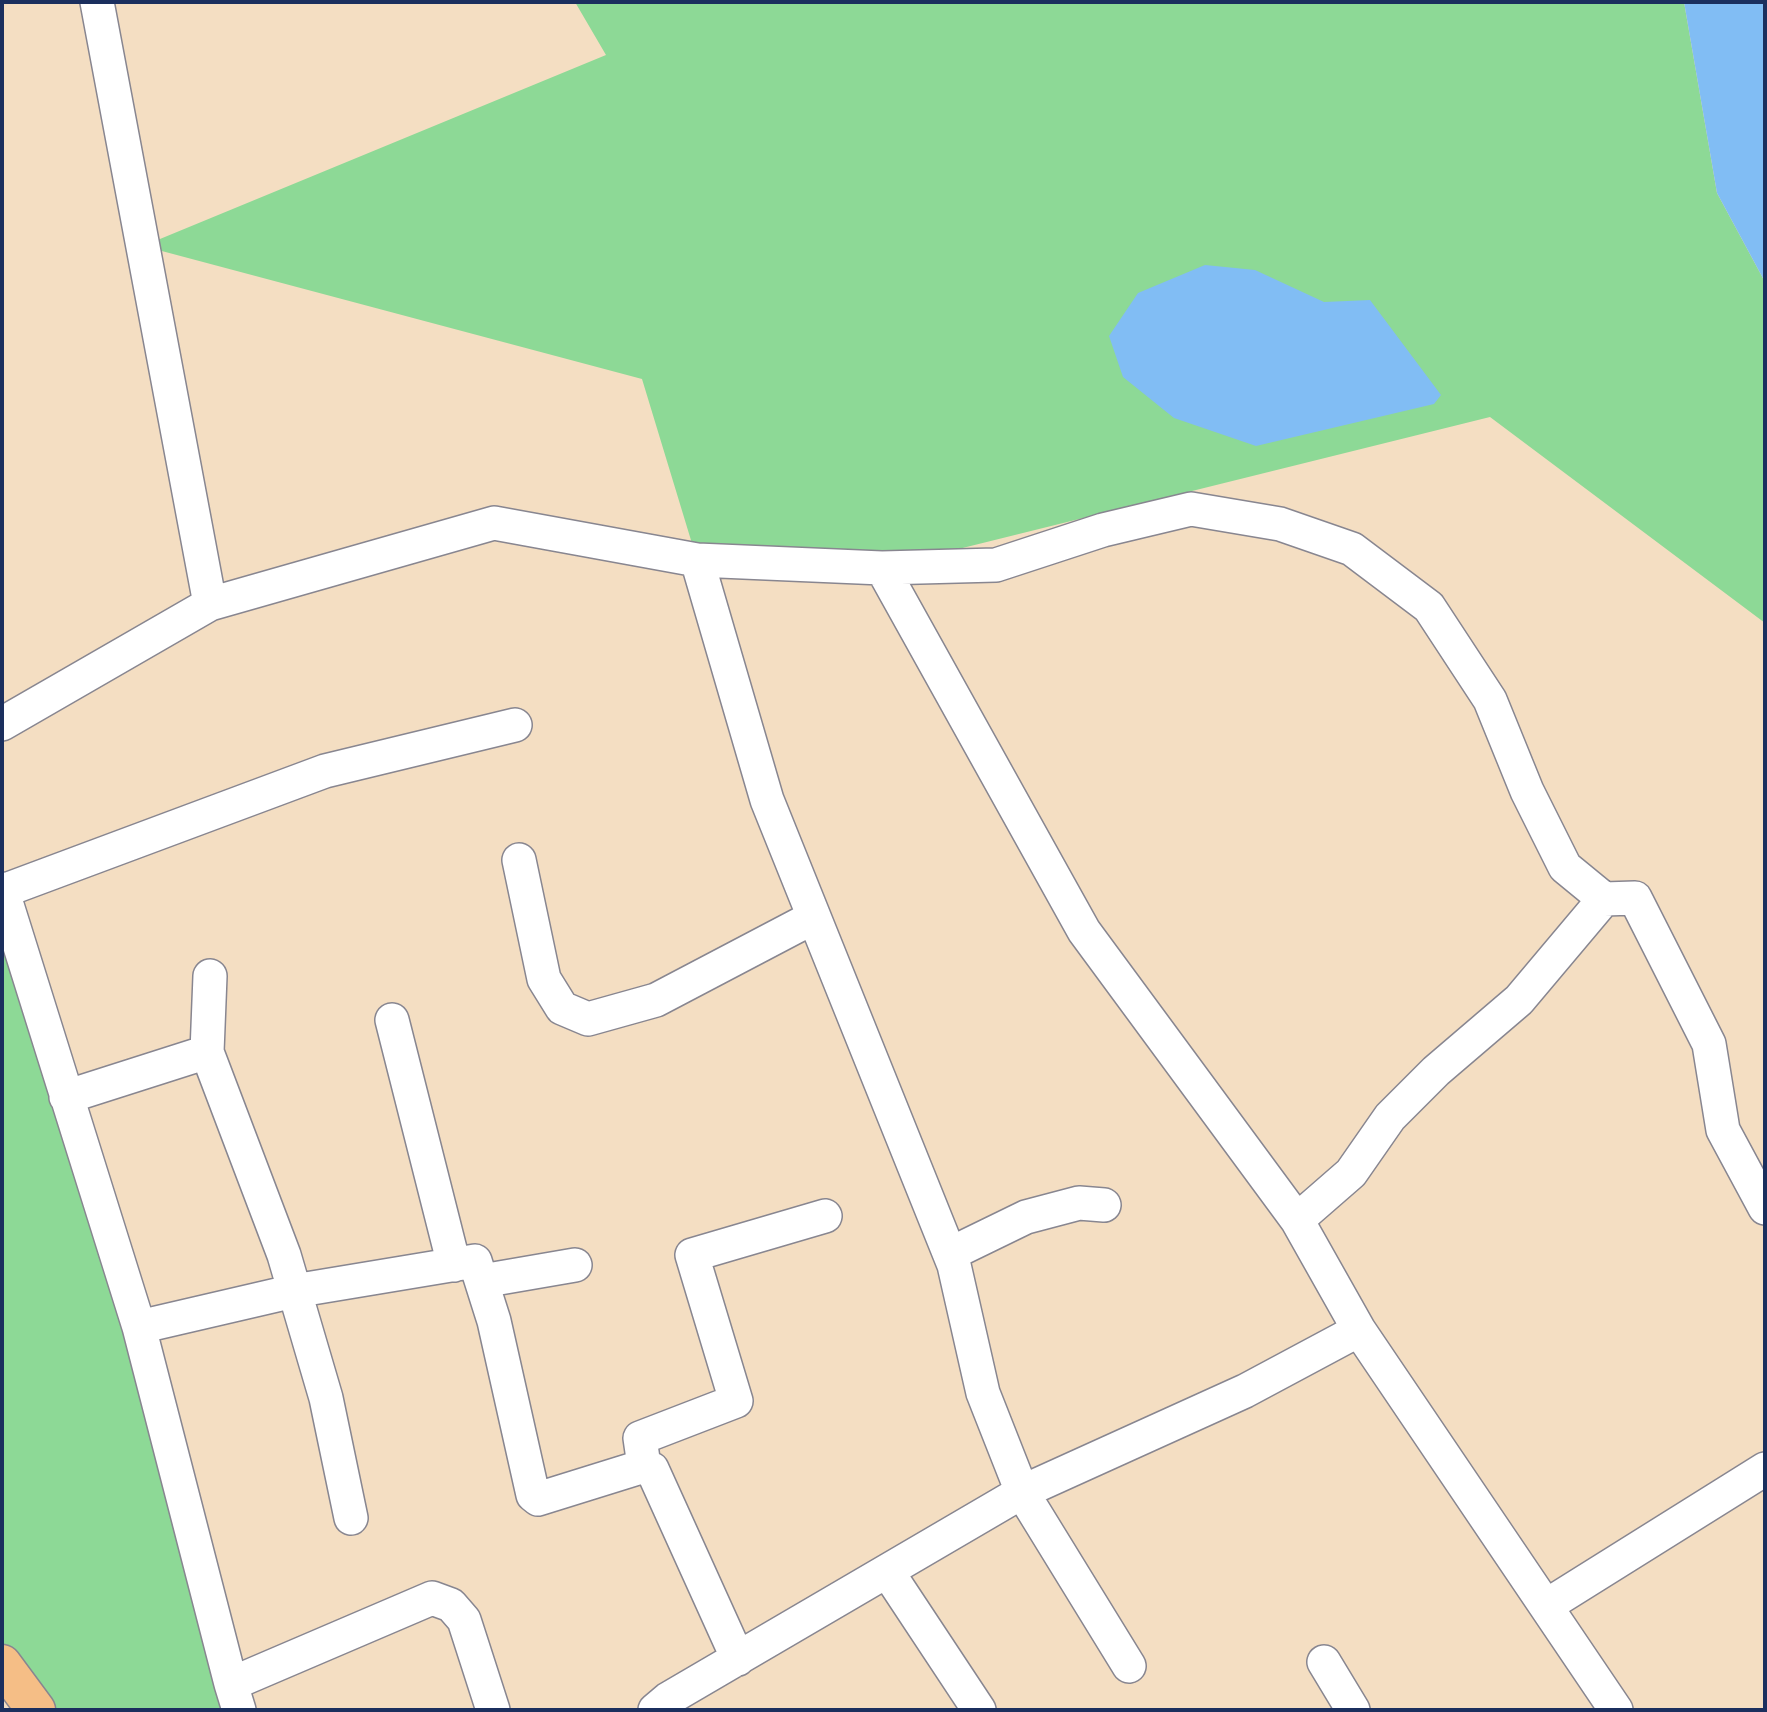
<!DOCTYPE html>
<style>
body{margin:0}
#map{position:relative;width:1767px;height:1712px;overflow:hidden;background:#f4dec2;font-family:"Indie Flower",sans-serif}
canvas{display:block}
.frame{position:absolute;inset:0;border:4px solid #1b2f5e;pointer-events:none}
</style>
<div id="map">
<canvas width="1767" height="1712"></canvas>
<div class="frame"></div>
</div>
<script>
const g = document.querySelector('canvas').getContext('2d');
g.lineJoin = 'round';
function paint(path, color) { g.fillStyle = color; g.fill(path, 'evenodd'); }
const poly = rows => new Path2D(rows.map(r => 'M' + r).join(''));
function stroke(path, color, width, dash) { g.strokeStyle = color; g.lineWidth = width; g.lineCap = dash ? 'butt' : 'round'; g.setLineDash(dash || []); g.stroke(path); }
paint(poly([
 [575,2,1684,2,1717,193,1765,282,1765,623,1490,417,882,568,697,560,642,379,143,246,606,55],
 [2,922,239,1710,36,1710,2,1664]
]), '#8dd996');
paint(poly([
 [1684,2,1765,2,1765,282,1717,193],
 [1205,265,1255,270,1324,302,1370,300,1441,395,1434,404,1256,446,1174,418,1123,377,1109,336,1138,293]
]), '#81bdf4');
const street = poly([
 [97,2,210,604],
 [697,560,767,800,954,1265,983,1393,1022,1492,1129,1666],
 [882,568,1084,931,1297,1220,1359,1330,1616,1710],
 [2,724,210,604,494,523,697,560,882,568,996,565,1103,530,1191,509,1280,524,1352,549,1429,607,1490,700,1527,791,1565,867,1604,899,1635,898,1709,1044,1723,1130,1765,1208],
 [519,860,544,979,562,1008,588,1019,656,1000,814,917],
 [2,889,139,1327,231,1684,239,1710],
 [3,891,325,771,515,725],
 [210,976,207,1052,284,1255,326,1398,351,1518],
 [392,1020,454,1265],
 [66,1097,207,1052],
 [1297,1220,1351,1173,1390,1117,1436,1071,1519,1000,1604,899],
 [950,1254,1026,1217,1079,1203,1104,1205],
 [482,1281,575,1265],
 [139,1327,294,1291,475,1261,494,1321,533,1495,538,1499,644,1466,652,1469,738,1659],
 [644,1466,640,1438,736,1401,692,1255,825,1216],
 [887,1571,979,1710],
 [1546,1606,1765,1469],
 [1324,1662,1353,1710],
 [231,1684,432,1598,451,1605,464,1620,493,1710],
 [655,1710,668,1699,1022,1492,1245,1391,1359,1330]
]);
const highway = poly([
 [2,1664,36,1710]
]);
stroke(street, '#888690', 36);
stroke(highway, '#888690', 41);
stroke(street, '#fff', 33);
stroke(highway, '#f5be86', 38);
</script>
